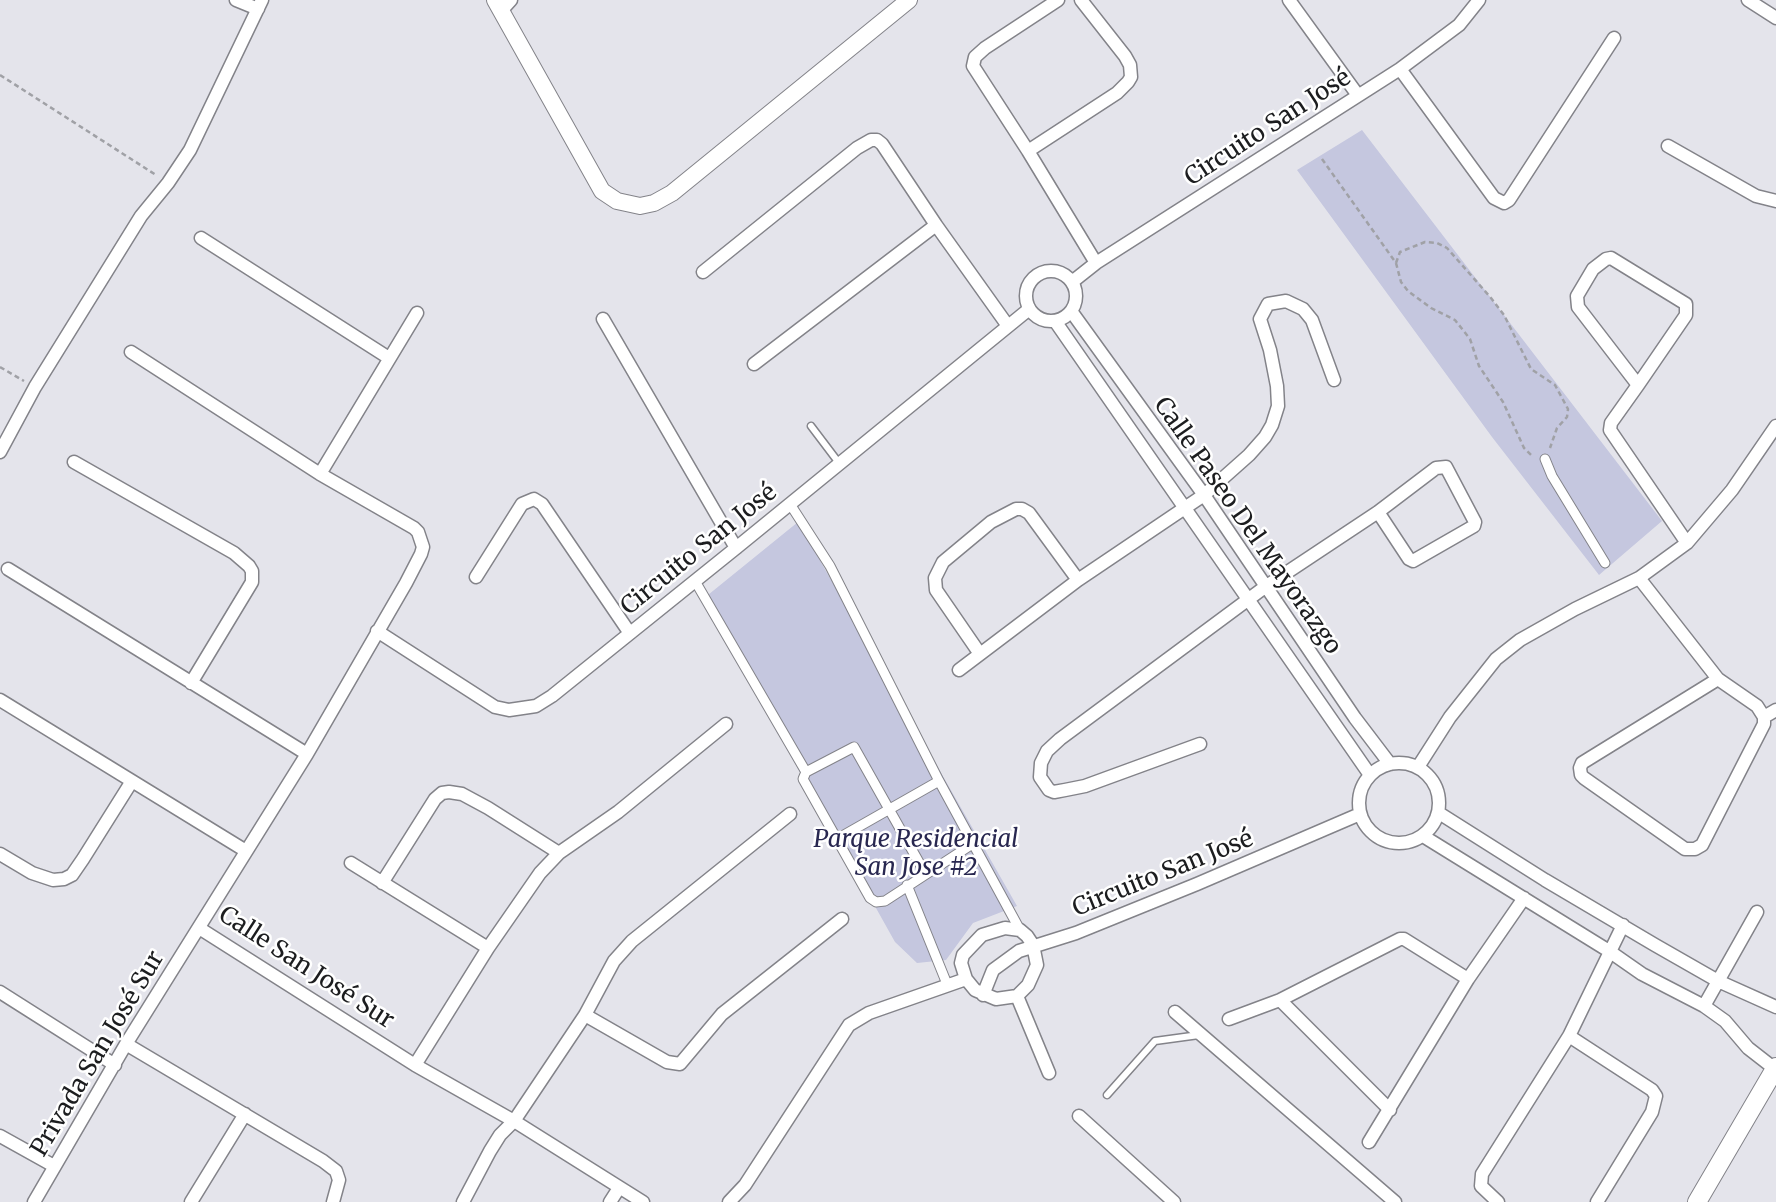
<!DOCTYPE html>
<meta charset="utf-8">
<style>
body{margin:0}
canvas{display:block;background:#e4e4eb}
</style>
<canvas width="1776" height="1202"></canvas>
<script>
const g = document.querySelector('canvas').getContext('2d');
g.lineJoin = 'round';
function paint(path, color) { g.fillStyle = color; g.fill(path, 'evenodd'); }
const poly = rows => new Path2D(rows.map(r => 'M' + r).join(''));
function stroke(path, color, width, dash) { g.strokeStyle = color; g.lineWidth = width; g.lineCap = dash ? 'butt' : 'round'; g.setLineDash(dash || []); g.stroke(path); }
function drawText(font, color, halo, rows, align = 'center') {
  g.font = font + ' Merriweather,serif'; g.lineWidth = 5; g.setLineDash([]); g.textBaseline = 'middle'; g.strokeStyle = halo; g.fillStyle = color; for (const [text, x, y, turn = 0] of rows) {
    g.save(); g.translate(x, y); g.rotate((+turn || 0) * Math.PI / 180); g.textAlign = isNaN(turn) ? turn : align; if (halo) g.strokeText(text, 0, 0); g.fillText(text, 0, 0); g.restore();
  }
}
paint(poly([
 [1362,130,1662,521,1599,575,1492,437,1297,170],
 [798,522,1017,906,973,923,946,960,917,963,895,942,703,599]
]), '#c5c7df');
const service = poly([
 [811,426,839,463],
 [1107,1095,1155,1041,1199,1035]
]);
const pedestrian = poly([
 [1545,459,1552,476,1605,563],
 [790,504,830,566,939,781,1020,930],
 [695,581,806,772],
 [837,839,939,781],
 [925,873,854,747,806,772,803,779,870,898,876,902,885,901,974,843],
 [907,885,947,984]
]);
const minor = poly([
 [236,0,258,9],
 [1058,0,985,48,975,57,973,66,1028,151,1096,263],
 [1289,0,1357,94],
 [1748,0,1776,18],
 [501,11,511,0],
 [1400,69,1494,198,1504,203,1509,200,1614,38],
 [1668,146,1756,196,1776,201],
 [1028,151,1117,93,1128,82,1131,77,1130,65,1125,56,1081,0],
 [201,238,389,358],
 '1026 296a25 25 0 1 1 50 0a25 25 0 1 1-50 0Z',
 [703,272,857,148,871,140,877,140,882,144,936,225,1008,326],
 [1072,282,1096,263,1400,69,1459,25,1479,0],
 [1071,311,1204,495,1355,718,1390,764],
 [603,319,736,548],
 [1055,321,1370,775],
 [754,364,936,225],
 [1638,385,1578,307,1577,296,1593,269,1606,259,1611,258,1686,304,1686,315,1638,385,1611,423,1610,430,1687,543],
 [0,452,35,387,141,216,168,183,190,150,262,0],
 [74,462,234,553,249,566,252,571,252,582,191,683],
 [320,474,417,313],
 [8,569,307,754],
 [476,577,522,504,534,499,542,504,629,632],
 [1639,578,1718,679,1757,706,1764,717,1764,724,1702,845,1695,849,1685,849,1584,778,1581,775,1580,768,1582,763,1718,679],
 [377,631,495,707,509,710,536,706,552,696,736,548,1028,310],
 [980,654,936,590,935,578,943,562,991,522,1016,509,1022,509,1029,513,1078,580],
 [959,670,1078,580,1204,495,1249,455,1265,437,1272,425,1278,406,1277,386,1270,350,1260,319,1268,304,1286,301,1303,309,1312,320,1334,380],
 [0,700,246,851],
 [1764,717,1776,710],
 [1200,744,1085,786,1065,790,1054,792,1049,790,1040,777,1041,763,1047,751,1060,739,1265,587,1378,512,1436,468,1446,467,1475,522,1474,526,1413,561,1409,559,1378,512],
 '1359 803a40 40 0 1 1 80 0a40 40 0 1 1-80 0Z',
 [1418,767,1450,717,1496,659,1520,640,1575,609,1639,578,1687,543,1732,490,1776,426],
 [1439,813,1545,880,1655,945,1718,981,1776,1007],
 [1423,836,1609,951,1642,974,1704,1006,1725,1021,1748,1048,1775,1069],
 [0,854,32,873,53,880,64,879,72,875,83,859,132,781],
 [351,863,488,948],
 [382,883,435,799,442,793,449,792,462,794,488,808,559,853],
 [199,928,415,1065,514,1121,643,1202],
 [1005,928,1020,930,1027,936,1033,945,1037,965,1028,985,1017,996,996,999,975,990,966,979,961,963,963,955,982,935,1005,928],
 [0,992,115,1065],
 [983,995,993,970,1019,951,1076,933,1197,884,1360,814],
 [1017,996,1049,1073],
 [1280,1000,1390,1110],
 [1704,1006,1757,912],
 [1175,1012,1395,1202],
 [585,1015,667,1062,680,1064,722,1014,842,919],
 [1229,1019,1280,1000,1400,939,1404,939,1468,979],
 [1569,1036,1652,1090,1656,1096,1652,1112,1597,1202],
 [126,1044,323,1161,336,1171,339,1180,333,1202],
 [415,1065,488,948,540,873,559,853,618,812,726,724],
 [1079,1116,1174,1202],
 [0,1136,54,1166],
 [1369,1142,1468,979,1524,898],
 [34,1202,126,1044,307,754,406,583,421,554,423,547,418,532,414,528,320,474,131,352],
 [191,1202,245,1114],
 [463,1202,490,1151,500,1135,514,1121,585,1015,614,961,632,941,790,814],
 [610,1202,619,1188],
 [729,1202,745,1185,849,1025,869,1013,966,979],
 [1498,1202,1481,1186,1482,1174,1569,1036,1623,925]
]);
const tertiary = poly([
 [495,0,602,191,617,201,640,206,654,203,672,193,909,0]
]);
const secondary = poly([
 [1697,1202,1776,1067]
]);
stroke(service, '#838389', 9);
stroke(pedestrian, '#838389', 11);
stroke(minor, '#838389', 15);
stroke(tertiary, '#838389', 18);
stroke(secondary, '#838389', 20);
stroke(poly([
 [0,75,156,175],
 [1322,159,1396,263,1401,282,1408,291,1431,308,1455,320,1470,339,1479,366,1503,402,1524,448,1533,457],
 [1396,263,1400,252,1425,242,1437,243,1447,248,1491,298,1504,315,1531,369,1555,385,1568,409,1567,417,1557,428,1550,448],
 [0,367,24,381]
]), '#a0a1a6', 2.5, [5, 3.5]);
stroke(service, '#fff', 6);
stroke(pedestrian, '#fff', 9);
stroke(minor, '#fff', 12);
stroke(tertiary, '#fff', 16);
stroke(secondary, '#fff', 18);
drawText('24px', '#1c1d1f', '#fff', [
 ["Circuito San José",1268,128,-33],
 ["Calle Paseo Del Mayorazgo",1247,526,55],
 ["Circuito San José",699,550,-39],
 ["Circuito San José",1163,874,-22],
 ["Calle San José Sur",306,968,33],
 ["Privada San José Sur",98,1054,-59]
]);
drawText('italic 24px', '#282750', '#fff', [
 ["Parque Residencial",916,840],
 ["San Jose #2",916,868]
]);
</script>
